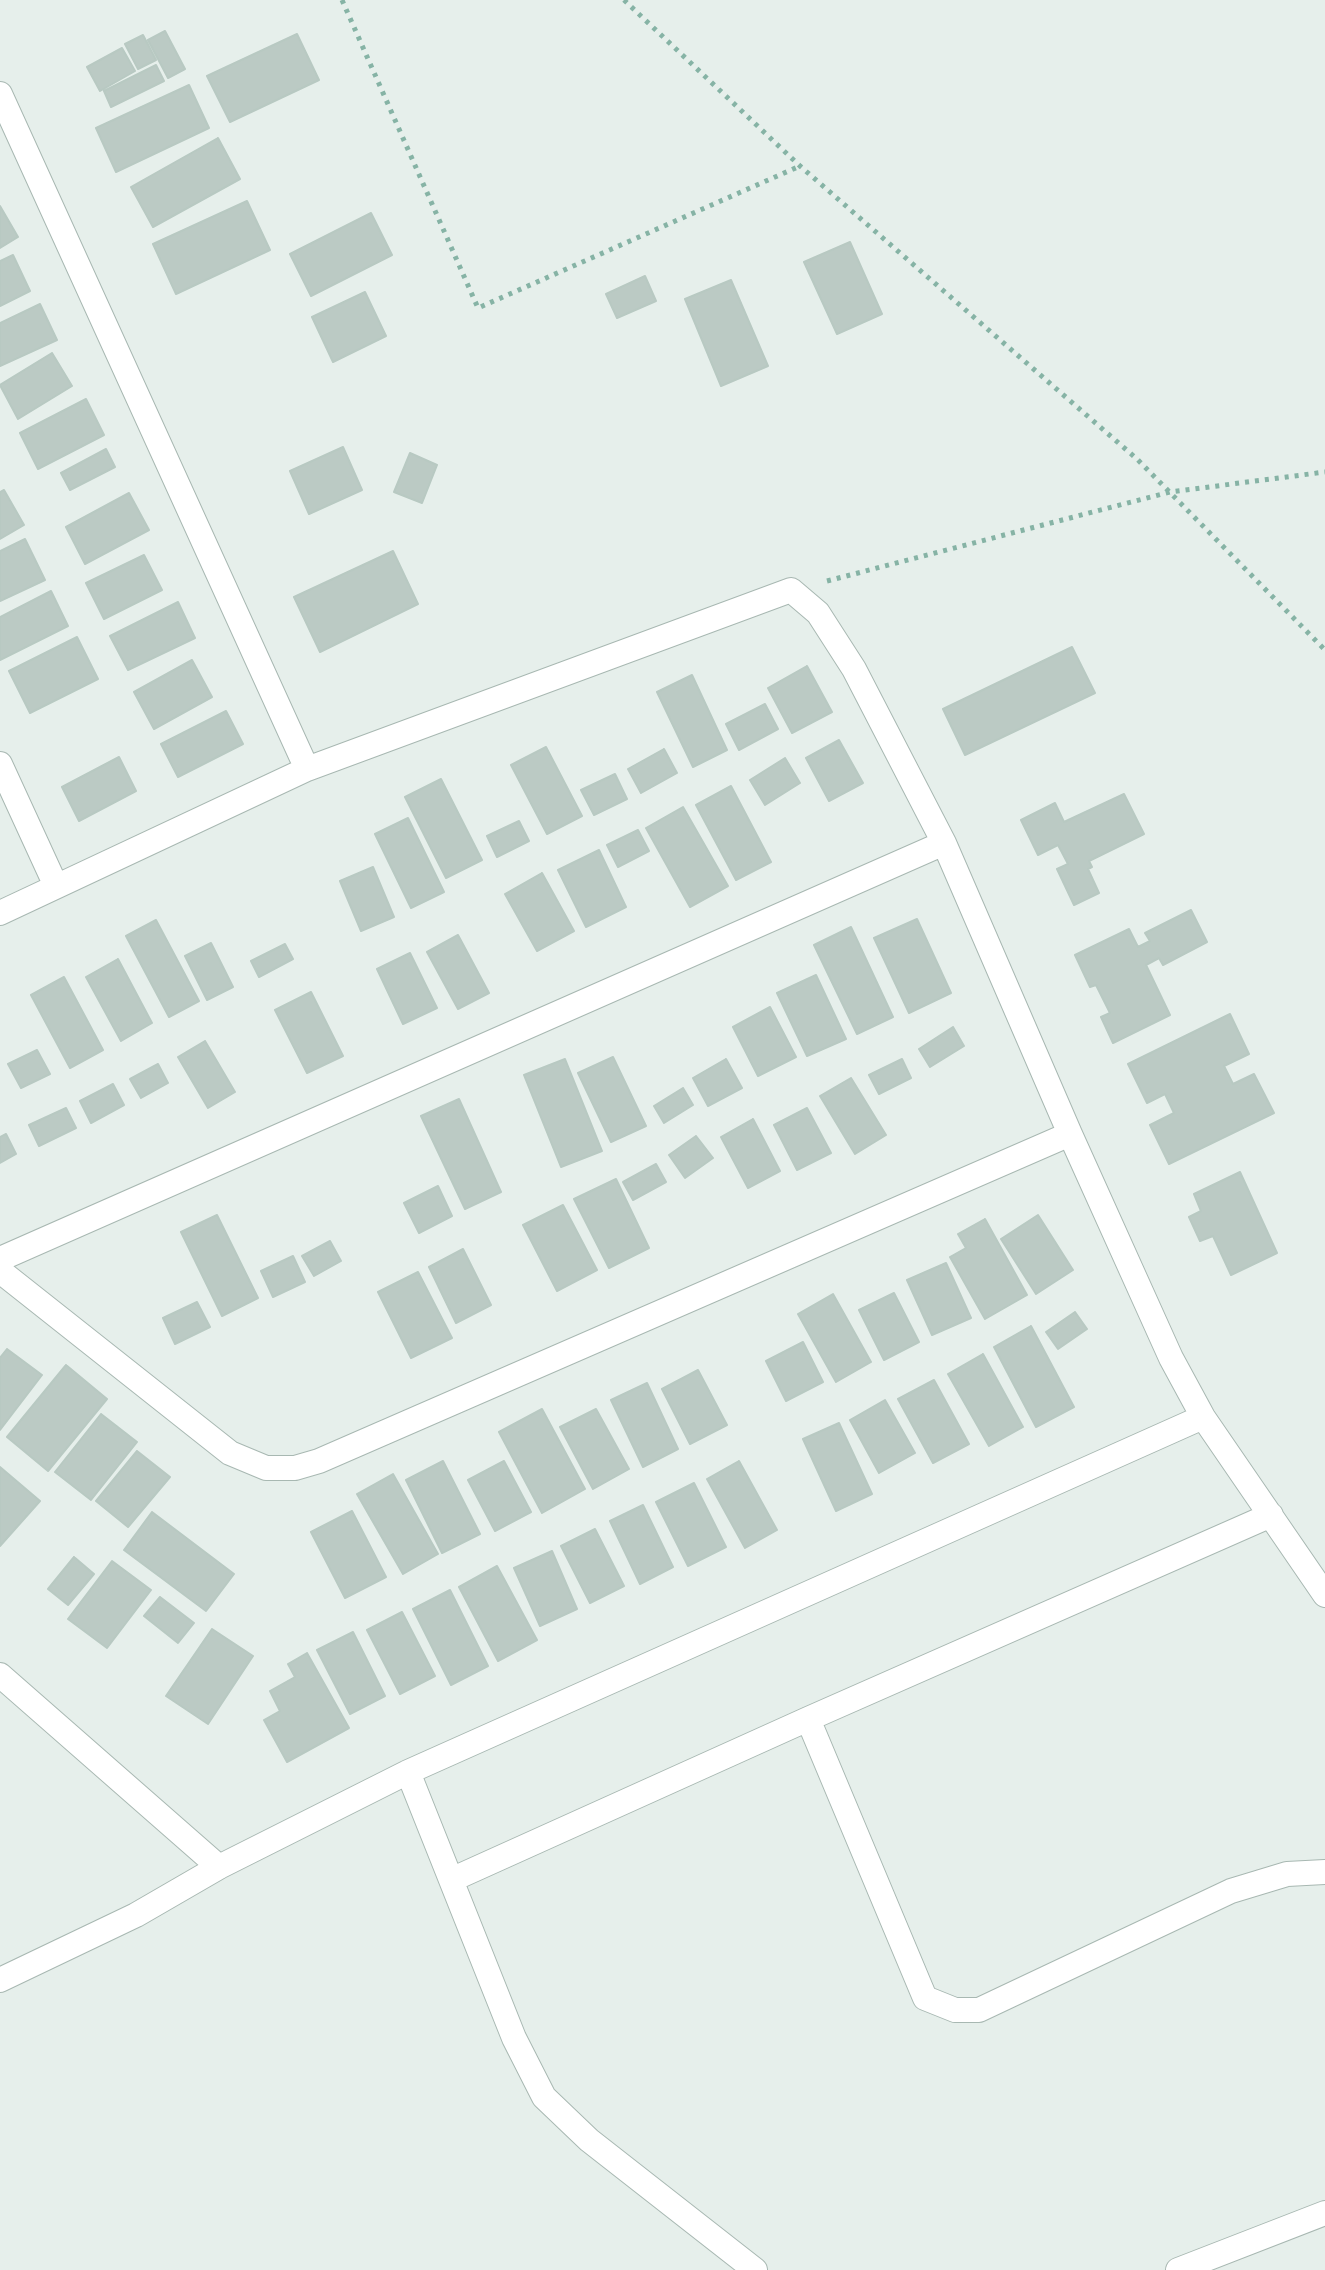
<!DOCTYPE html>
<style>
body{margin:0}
canvas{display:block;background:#e6efeb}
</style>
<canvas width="1325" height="2270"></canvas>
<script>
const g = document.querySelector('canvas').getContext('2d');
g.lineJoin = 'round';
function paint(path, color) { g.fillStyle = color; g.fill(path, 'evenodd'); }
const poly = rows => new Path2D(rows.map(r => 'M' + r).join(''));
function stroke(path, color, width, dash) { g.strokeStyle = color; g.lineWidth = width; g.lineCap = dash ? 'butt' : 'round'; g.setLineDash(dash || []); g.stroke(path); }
const building = poly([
 [165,31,185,69,168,78,148,40,165,31],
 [297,34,319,80,230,122,207,76,297,34],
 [143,35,156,60,138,69,125,44,143,35],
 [122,48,135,71,100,91,87,67,122,48],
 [156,65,164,81,111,107,104,91,156,65],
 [189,85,209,128,116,172,96,128,189,85],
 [218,138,240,179,153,227,131,187,218,138],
 [247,201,270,250,176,294,153,244,247,201],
 [0,206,18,237,0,248,0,206],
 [371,213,392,255,311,296,290,254,371,213],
 [850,242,882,314,837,334,804,262,850,242],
 [13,255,30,291,0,306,0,261,13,255],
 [645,276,656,301,617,318,606,294,645,276],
 [731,280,768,366,721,386,685,299,731,280],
 [365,292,386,336,333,362,312,317,365,292],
 [40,304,57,340,0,366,0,323,40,304],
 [52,353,72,386,18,419,0,385,52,353],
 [86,399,104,435,38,469,20,433,86,399],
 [343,447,362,490,309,514,290,471,343,447],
 [106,449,115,467,70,490,61,473,106,449],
 [410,453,437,465,422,503,394,492,410,453],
 [4,490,24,525,0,539,0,492,4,490],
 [129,493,149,530,85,564,66,527,129,493],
 [25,539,45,580,0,601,0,551,25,539],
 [393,551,418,604,320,652,294,597,393,551],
 [144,555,162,590,104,619,86,583,144,555],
 [51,591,68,626,0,660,0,617,51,591],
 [178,602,195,638,128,670,110,636,178,602],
 [77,637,98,679,30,713,9,671,77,637],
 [1072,647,1095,693,965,755,943,709,1072,647],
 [192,660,212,697,154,729,134,692,192,660],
 [807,666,832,712,792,733,768,688,807,666],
 [692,675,727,750,693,767,657,692,692,675],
 [765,704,778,729,739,750,726,724,765,704],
 [226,711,243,744,178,777,161,744,226,711],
 [839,740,863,783,829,801,806,758,839,740],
 [546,747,582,816,547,834,511,765,546,747],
 [664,749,677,773,641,793,628,769,664,749],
 [119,757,136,791,79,821,62,787,119,757],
 [785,758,800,783,765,805,750,780,785,758],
 [615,774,627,799,594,815,581,790,615,774],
 [441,779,482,860,446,878,405,797,441,779],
 [731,786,771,862,736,880,696,805,731,786],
 [1124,794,1144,834,1089,861,1092,867,1088,869,1099,893,1074,905,1057,869,1068,864,1058,845,1038,855,1021,820,1055,803,1064,822,1124,794],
 [683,807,728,886,690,907,646,828,683,807],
 [408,818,444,892,411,908,375,834,408,818],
 [519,821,529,841,497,857,487,836,519,821],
 [638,830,649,851,618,867,607,845,638,830],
 [599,850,626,907,586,927,558,870,599,850],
 [373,867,394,917,361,931,340,881,373,867],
 [542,873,574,931,537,951,505,894,542,873],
 [1191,910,1207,942,1163,965,1159,958,1146,965,1170,1015,1113,1043,1101,1017,1110,1013,1096,985,1090,987,1075,955,1129,929,1138,947,1150,941,1145,933,1191,910],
 [917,919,951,993,909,1013,874,938,917,919],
 [156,920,199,1001,169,1017,126,936,156,920],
 [851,927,893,1017,857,1034,814,945,851,927],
 [458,935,489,993,458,1009,427,952,458,935],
 [211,943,233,987,207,1000,185,956,211,943],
 [285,944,293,959,259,977,251,961,285,944],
 [410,953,437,1008,403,1024,377,969,410,953],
 [118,959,152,1023,121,1041,86,977,118,959],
 [816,975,846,1039,807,1056,777,993,816,975],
 [64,977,103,1050,70,1068,31,995,64,977],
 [311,992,343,1056,307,1073,275,1010,311,992],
 [770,1007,796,1057,758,1076,733,1027,770,1007],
 [1230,1014,1249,1054,1224,1066,1233,1084,1254,1074,1274,1113,1169,1164,1150,1125,1174,1113,1165,1094,1147,1103,1128,1064,1230,1014],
 [953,1027,964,1046,930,1067,919,1049,953,1027],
 [205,1041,235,1092,208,1108,178,1057,205,1041],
 [37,1050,50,1074,21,1088,8,1064,37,1050],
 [613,1057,646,1126,611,1142,578,1073,613,1057],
 [565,1059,602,1151,561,1167,524,1075,565,1059],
 [726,1059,742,1088,708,1106,693,1078,726,1059],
 [902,1059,911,1078,879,1094,869,1075,902,1059],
 [158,1064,168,1083,141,1098,130,1079,158,1064],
 [851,1078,886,1135,855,1154,820,1096,851,1078],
 [113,1084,124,1105,91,1123,80,1101,113,1084],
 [683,1088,693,1105,664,1123,654,1106,683,1088],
 [459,1099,501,1192,465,1209,421,1116,459,1099],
 [66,1108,76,1128,39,1146,29,1125,66,1108],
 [807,1108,831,1153,797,1170,774,1125,807,1108],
 [753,1119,780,1171,748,1188,721,1137,753,1119],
 [6,1134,16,1154,0,1163,0,1137,6,1134],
 [696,1136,713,1158,685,1178,669,1155,696,1136],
 [656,1164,666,1182,633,1200,623,1182,656,1164],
 [1240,1172,1277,1253,1231,1275,1213,1236,1200,1241,1189,1217,1201,1211,1194,1194,1240,1172],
 [616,1179,649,1248,609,1268,574,1199,616,1179],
 [438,1186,452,1216,419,1233,404,1203,438,1186],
 [563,1205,597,1270,557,1291,523,1225,563,1205],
 [217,1215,258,1298,222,1316,181,1232,217,1215],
 [1038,1215,1073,1270,1036,1294,1001,1239,1038,1215],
 [985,1219,1027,1295,985,1319,950,1257,966,1248,958,1234,985,1219],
 [330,1241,341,1261,314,1276,302,1256,330,1241],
 [463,1249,491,1305,456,1323,429,1267,463,1249],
 [293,1256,305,1282,273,1297,261,1271,293,1256],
 [946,1263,971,1318,932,1335,907,1280,946,1263],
 [418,1272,452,1338,411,1358,378,1292,418,1272],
 [894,1293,919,1342,884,1360,859,1310,894,1293],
 [833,1294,871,1362,836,1382,798,1314,833,1294],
 [197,1302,210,1327,175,1344,163,1318,197,1302],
 [1075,1312,1087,1329,1058,1349,1046,1332,1075,1312],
 [1031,1326,1074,1407,1036,1427,994,1347,1031,1326],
 [803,1342,823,1382,786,1401,766,1361,803,1342],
 [7,1349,42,1375,0,1430,0,1358,7,1349],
 [983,1354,1023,1427,989,1446,948,1374,983,1354],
 [66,1365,107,1399,48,1471,7,1437,66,1365],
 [698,1370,727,1425,690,1444,662,1389,698,1370],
 [934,1380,969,1444,933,1463,898,1399,934,1380],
 [647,1383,678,1449,643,1467,611,1400,647,1383],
 [885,1400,915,1453,879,1473,850,1420,885,1400],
 [542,1409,585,1489,542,1513,499,1432,542,1409],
 [596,1409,629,1469,593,1489,560,1427,596,1409],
 [101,1414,137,1442,91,1500,55,1472,101,1414],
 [839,1423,872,1494,836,1511,803,1439,839,1423],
 [137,1451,170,1477,128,1527,96,1501,137,1451],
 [443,1461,480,1534,442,1553,406,1480,443,1461],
 [504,1461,531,1512,495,1531,468,1480,504,1461],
 [739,1461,777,1530,745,1548,707,1479,739,1461],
 [0,1467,40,1501,0,1546,0,1467],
 [393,1474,438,1554,403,1574,357,1494,393,1474],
 [694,1483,726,1547,688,1566,656,1502,694,1483],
 [643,1505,673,1567,640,1584,610,1521,643,1505],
 [352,1511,386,1577,345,1598,311,1532,352,1511],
 [152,1512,234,1574,206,1611,124,1550,152,1512],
 [595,1529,624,1586,590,1603,561,1546,595,1529],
 [552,1551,577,1609,540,1626,514,1568,552,1551],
 [74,1557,94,1574,68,1605,48,1589,74,1557],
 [112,1561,151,1590,107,1648,68,1619,112,1561],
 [497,1566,537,1640,498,1661,459,1587,497,1566],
 [450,1590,488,1666,451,1685,413,1609,450,1590],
 [160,1597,194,1623,178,1643,144,1616,160,1597],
 [402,1612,435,1676,400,1694,367,1630,402,1612],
 [212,1629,253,1656,208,1724,166,1696,212,1629],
 [353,1632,385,1696,350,1714,317,1650,353,1632],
 [307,1653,349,1728,287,1762,264,1720,280,1711,270,1691,295,1677,288,1664,307,1653]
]);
paint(building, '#bbcac4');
stroke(building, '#b8c9c2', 2);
const minor = poly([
 [0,94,307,769,791,590,818,613,854,669,944,843,1070,1134,1171,1358,1203,1417,1325,1595],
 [0,764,56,886],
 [0,913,307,769],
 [0,1259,944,843],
 [0,1271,230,1453,266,1468,295,1468,319,1461,1070,1134],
 [0,1675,219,1867],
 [808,1719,925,1998,955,2010,979,2010,1231,1891,1287,1874,1325,1872],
 [408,1772,514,2038,544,2097,589,2140,755,2270],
 [451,1880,808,1719,1271,1515],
 [0,1980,136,1915,219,1867,408,1772,1203,1417],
 [1178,2270,1325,2213]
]);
stroke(minor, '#a8b8b2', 26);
stroke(poly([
 [342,0,478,308,800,166],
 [624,0,800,166,1137,459,1325,650],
 [827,581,1170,492,1325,472]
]), '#86b3a5', 5, [4, 6]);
stroke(minor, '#fff', 24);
</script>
